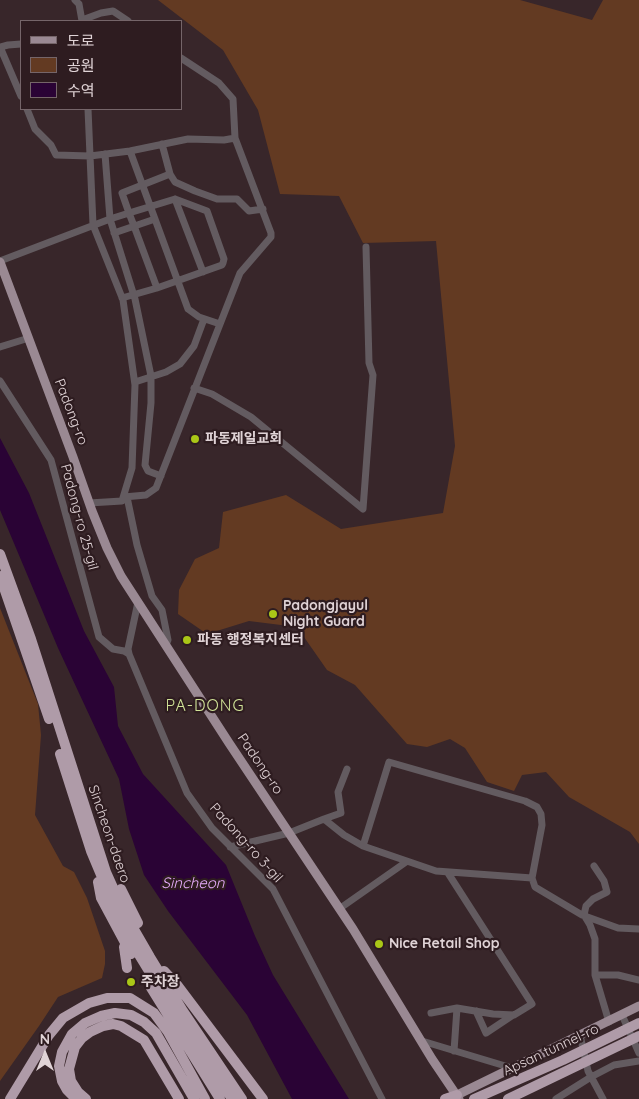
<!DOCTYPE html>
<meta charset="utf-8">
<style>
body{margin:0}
#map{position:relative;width:639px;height:1099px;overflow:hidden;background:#38262a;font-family:Quicksand,"Noto Sans KR",sans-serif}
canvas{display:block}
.legend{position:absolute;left:20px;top:20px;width:162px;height:90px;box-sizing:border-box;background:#2e1c20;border:1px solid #756569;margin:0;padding:6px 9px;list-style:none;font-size:15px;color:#e0d3d6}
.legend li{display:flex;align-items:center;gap:10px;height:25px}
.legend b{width:25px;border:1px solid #756569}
.north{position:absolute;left:20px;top:1029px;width:50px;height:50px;-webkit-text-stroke:4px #2e1c20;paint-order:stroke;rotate:0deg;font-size:14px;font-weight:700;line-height:20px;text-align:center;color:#e0d3d6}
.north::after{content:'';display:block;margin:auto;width:18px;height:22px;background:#e0d3d6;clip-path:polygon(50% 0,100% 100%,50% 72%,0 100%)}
</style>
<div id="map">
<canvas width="639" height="1099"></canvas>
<ul class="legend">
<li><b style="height:6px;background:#9a8993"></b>도로</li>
<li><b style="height:14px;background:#633a22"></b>공원</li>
<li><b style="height:14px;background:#2a0335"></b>수역</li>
</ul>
<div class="north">N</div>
</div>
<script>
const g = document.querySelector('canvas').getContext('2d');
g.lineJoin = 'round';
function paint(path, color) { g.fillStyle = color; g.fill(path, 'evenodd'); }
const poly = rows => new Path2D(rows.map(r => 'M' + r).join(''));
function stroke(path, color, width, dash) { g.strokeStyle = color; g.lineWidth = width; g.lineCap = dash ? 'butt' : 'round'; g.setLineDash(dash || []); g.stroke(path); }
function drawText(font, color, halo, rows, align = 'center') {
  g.font = font + ' Quicksand,"Noto Sans KR",sans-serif'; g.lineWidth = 4.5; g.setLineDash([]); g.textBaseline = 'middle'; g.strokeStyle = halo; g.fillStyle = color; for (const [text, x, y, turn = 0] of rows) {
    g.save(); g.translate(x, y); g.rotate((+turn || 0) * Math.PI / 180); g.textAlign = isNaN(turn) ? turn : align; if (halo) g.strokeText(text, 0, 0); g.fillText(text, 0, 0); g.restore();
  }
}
paint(poly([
 [158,0,520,0,592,20,603,0,639,0,639,844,630,832,569,797,546,772,522,775,514,791,487,782,465,748,450,739,427,747,407,744,355,685,327,670,297,627,249,621,207,634,178,614,179,590,195,559,219,548,223,512,286,495,341,529,443,513,455,446,436,241,363,243,339,196,280,194,258,110,223,50],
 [0,608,38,704,41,735,35,815,63,866,74,872,87,898,105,951,105,964,102,978,58,997,39,1026,0,1081]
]), '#633a22');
paint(poly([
 [0,438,29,493,84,631,114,687,118,726,143,774,226,865,255,936,273,975,349,1099,292,1099,247,1015,168,911,144,875,129,829,119,779,58,648,0,510]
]), '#2a0335');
stroke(poly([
 [75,0,79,4,82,21],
 [82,20,101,13,113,11,128,21],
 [21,44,8,45,0,47,21,96],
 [181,58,219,83,233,99,235,138],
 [27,109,35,129,51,145,56,155,90,156,130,151,188,139,224,140,235,138,271,233,271,237,240,273,156,488,146,495,124,497],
 [88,109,93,225,123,300,135,385,132,468,122,501,89,503],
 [162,144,170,174],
 [130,151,188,309,199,317,220,324],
 [105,154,110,219,135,299,151,376,151,403,145,465,148,471,161,476],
 [175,199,203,272],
 [114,233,155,219],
 [0,261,110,219,129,213,175,199,207,211,224,259,223,263,222,265,157,288,134,226,129,213,122,193,170,174,175,182,195,191,217,199,237,199,249,211,263,209],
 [122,298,157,288],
 [0,347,29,338],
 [0,381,51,460,99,637,113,649,124,651,129,654],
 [135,382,166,372,180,364,194,346,204,319],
 [194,388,212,394,251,417,363,509,373,375,369,363,366,247],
 [127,497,137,545,152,596,162,610,168,640,166,645],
 [138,602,128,649,129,654,187,793,212,828,273,889,382,1099],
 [324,819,341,813,338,792,347,769],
 [363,846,389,762,525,801,537,807,541,814,542,825,532,878],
 [230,847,289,833,324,819,344,835,363,846,436,871,532,878,535,887,582,915,618,928,639,929],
 [594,866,604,881,607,892,593,899,586,906,584,915,590,925,595,939,595,975,609,1022],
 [339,909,406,862],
 [595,975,618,975,639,980],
 [476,1011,486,1033,513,1015],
 [431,1013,457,1008,493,1014,514,1015,532,1004,448,873],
 [618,1017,622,1015,639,1053],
 [583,1033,580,1035,588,1071,603,1099],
 [422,1041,512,1068],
 [454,1051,457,1008],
 [556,1099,591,1077,614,1065,639,1061]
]), '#635b60', 7);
stroke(poly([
 [0,262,73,457,92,511,107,548,121,576,229,743,353,929,432,1059,459,1099],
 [457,1095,639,1006]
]), '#9a8993', 9);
stroke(poly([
 [0,554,31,639,106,872,124,912,150,957,183,1011,242,1099],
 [0,576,49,719],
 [60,754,91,851,125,932,155,981,232,1099],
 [98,882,101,898,131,954],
 [121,889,138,923],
 [124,947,127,968],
 [164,971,178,986,263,1099],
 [150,986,220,1099],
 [10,1099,49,1035,63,1018,89,1003,107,998,130,998,154,1013,168,1032,205,1099],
 [76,1099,67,1090,62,1081,59,1066,62,1052,72,1034,85,1023,101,1016,115,1013,131,1015,144,1022,156,1033,194,1099],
 [86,1099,78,1092,71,1081,69,1069,75,1047,82,1038,90,1032,103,1026,113,1024,121,1026,144,1040,179,1099],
 [445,1099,457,1095],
 [474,1099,563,1060,639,1023],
 [508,1099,639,1036]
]), '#af9ba8', 10);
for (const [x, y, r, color] of [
 [195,439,5,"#aac717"],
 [273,614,5,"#aac717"],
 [187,640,5,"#aac717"],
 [379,944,5,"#aac717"],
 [131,982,5,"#aac717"]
]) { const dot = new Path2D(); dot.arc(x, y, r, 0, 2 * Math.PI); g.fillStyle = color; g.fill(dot); stroke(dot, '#2e1c20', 2); }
drawText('14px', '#e0d3d6', '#2e1c20', [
 ["Padong-ro",71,412,69],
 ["Padong-ro 25-gil",79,517,75],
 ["Padong-ro",260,764,56],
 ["Sincheon-daero",109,834,71],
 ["Padong-ro 3-gil",246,843,48],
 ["Apsan tunnel-ro",551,1050,-25]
]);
drawText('bold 14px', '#e0d3d6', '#2e1c20', [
 ["파동제일교회",205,439],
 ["Padongjayul",283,606],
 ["Night Guard",283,622],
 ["파동 행정복지센터",197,640],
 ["Nice Retail Shop",389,944],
 ["주차장",141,982]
], 'left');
drawText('italic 15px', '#e7acfc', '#2e1c20', [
 ["Sincheon",193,883]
]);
g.letterSpacing = '1px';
drawText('16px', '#d1e498', '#2e1c20', [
 ["PA-DONG",205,706]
]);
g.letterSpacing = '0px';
</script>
